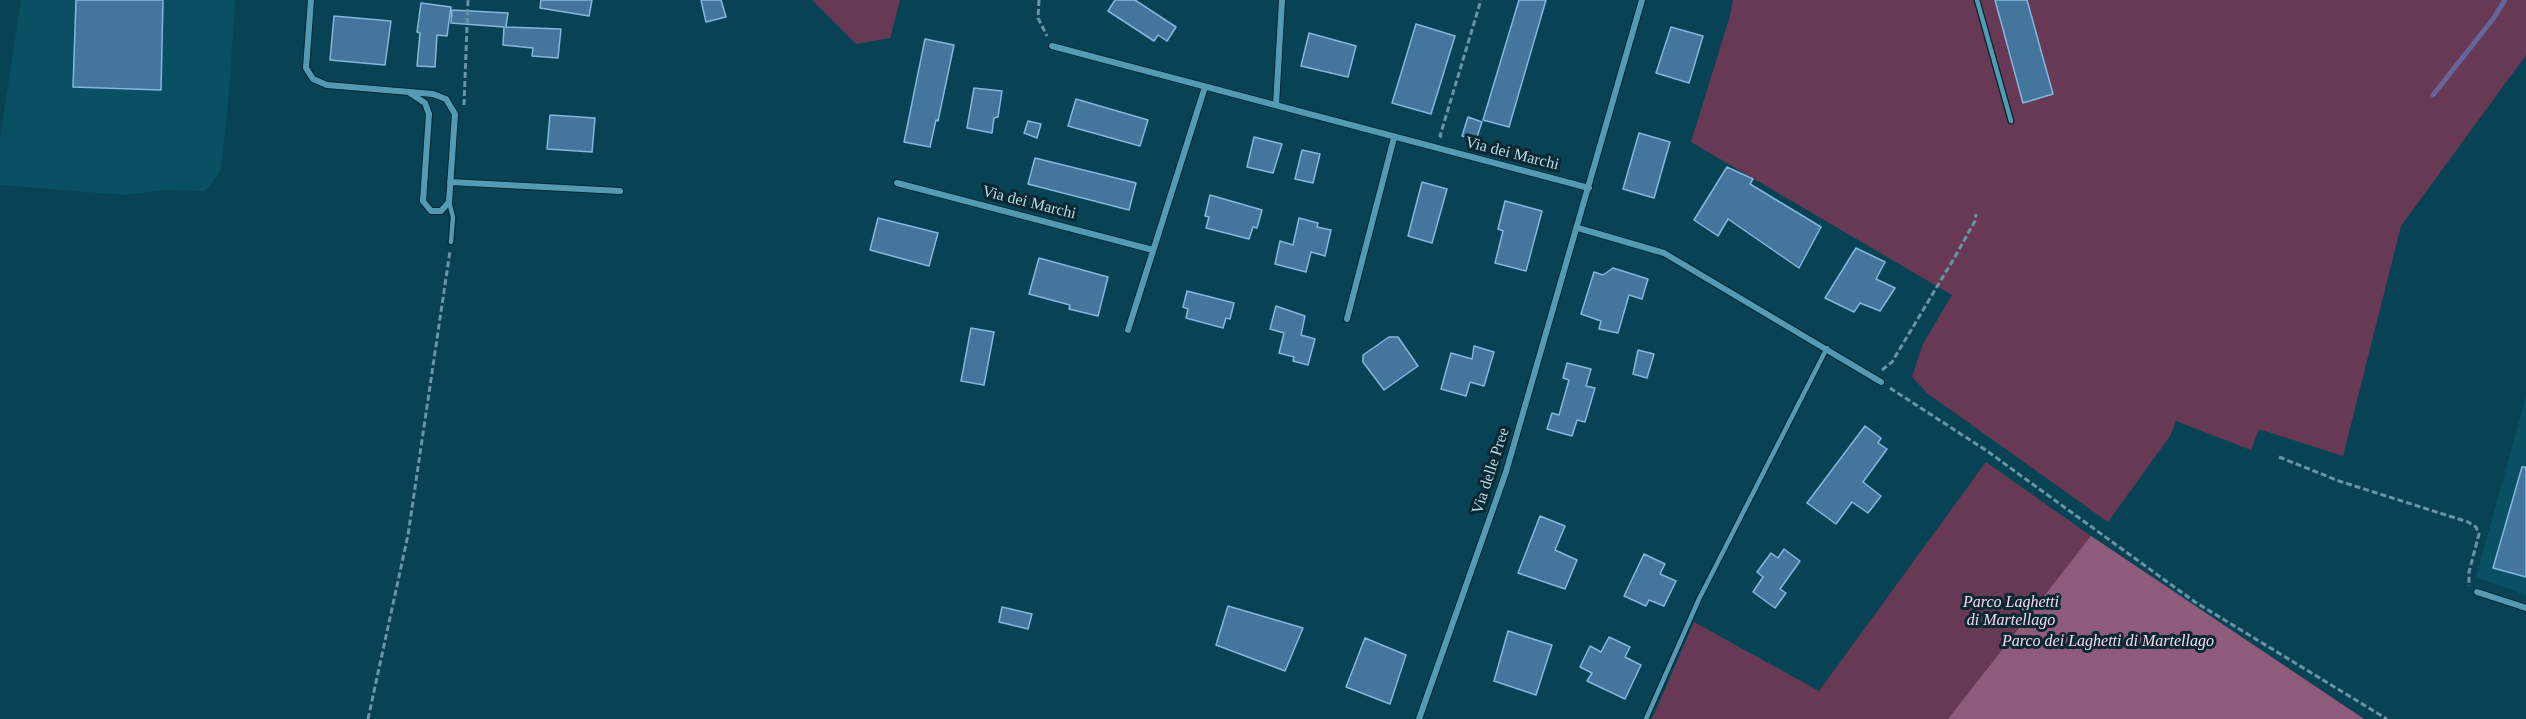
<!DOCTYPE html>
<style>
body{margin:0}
canvas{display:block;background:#084355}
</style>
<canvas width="2526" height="719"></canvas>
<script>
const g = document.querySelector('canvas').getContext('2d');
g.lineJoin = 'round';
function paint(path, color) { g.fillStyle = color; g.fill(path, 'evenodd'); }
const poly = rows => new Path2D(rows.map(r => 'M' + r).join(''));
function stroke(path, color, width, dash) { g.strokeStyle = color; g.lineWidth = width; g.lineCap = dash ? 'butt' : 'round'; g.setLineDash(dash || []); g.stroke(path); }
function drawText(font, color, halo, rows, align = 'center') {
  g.font = font + ' "Times New Roman",serif'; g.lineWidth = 6; g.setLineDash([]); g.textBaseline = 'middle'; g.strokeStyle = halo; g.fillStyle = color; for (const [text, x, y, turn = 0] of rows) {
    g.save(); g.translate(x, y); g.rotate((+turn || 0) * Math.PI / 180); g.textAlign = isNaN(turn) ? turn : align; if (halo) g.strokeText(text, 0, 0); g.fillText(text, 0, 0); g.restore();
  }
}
paint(poly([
 [21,0,235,0,230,80,222,161,220,172,205,191,164,190,125,195,0,185,0,139],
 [2526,397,2526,595,2476,577]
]), '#095064');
paint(poly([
 [812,0,900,0,890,38,856,44],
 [1733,0,2526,0,2526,55,2401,226,2343,456,2259,429,2251,450,2176,421,2170,436,2108,522,1927,393,1912,377,1923,344,1952,295,1691,142,1730,16],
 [1986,462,2091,536,2364,719,1652,719,1694,622,1819,691]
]), '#673955');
paint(poly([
 [2091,536,2364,719,1948,719]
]), '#8f5b7a');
stroke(poly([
 [2433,95,2493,19,2505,0]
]), '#656599', 5);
const building = poly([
 [76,0,163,0,161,90,73,87,76,0],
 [541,0,592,0,589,16,540,8,541,0],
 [701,0,721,0,726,17,706,22,701,0],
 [1115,0,1135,0,1176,27,1167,41,1158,35,1154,41,1108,11,1115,0],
 [1519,0,1546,0,1509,127,1483,120,1519,0],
 [1995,0,2027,0,2053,94,2023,103,1995,0],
 [421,3,451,7,447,36,437,35,435,67,417,66,420,33,417,32,421,3],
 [452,10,508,13,506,27,561,29,558,58,532,56,533,48,503,45,504,27,451,23,452,10],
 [334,16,391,21,385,65,330,60,334,16],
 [1416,24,1455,36,1431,114,1392,103,1416,24],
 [1671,27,1703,36,1689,83,1656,73,1671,27],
 [1309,33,1356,46,1348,77,1301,66,1309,33],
 [925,39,954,45,938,121,936,120,930,147,904,142,925,39],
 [974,88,1002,91,998,117,994,118,992,133,967,128,974,88],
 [1076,99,1148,120,1140,146,1068,126,1076,99],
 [550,115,595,118,592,152,547,149,550,115],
 [1468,117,1482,122,1476,140,1462,136,1468,117],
 [1028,121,1041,124,1037,138,1024,133,1028,121],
 [1639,133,1670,142,1654,198,1623,189,1639,133],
 [1254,137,1282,144,1273,173,1247,167,1254,137],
 [1302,150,1320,154,1313,183,1295,179,1302,150],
 [1035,158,1136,183,1129,210,1028,184,1035,158],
 [1727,167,1753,179,1750,184,1821,227,1799,268,1728,219,1718,236,1694,220,1727,167],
 [1422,182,1447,189,1432,243,1408,236,1422,182],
 [1210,195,1262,210,1257,228,1253,227,1249,239,1206,228,1209,217,1205,216,1210,195],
 [1505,201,1542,211,1526,271,1495,263,1503,231,1498,229,1505,201],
 [878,218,938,233,929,266,870,250,878,218],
 [1299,218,1318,223,1317,227,1331,230,1325,256,1311,252,1306,272,1275,264,1280,241,1293,245,1299,218],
 [1856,248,1885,262,1876,279,1895,288,1880,311,1860,303,1854,312,1825,298,1856,248],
 [1039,258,1108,277,1098,316,1069,309,1070,305,1029,294,1039,258],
 [1613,268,1648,279,1642,299,1629,295,1618,333,1599,329,1601,321,1581,314,1594,272,1603,275,1613,268],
 [1187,291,1234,303,1230,319,1226,318,1223,328,1186,318,1188,309,1183,307,1187,291],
 [1276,306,1305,316,1301,335,1315,339,1308,365,1293,361,1294,357,1279,353,1284,333,1270,329,1276,306],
 [971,328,994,332,984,385,961,381,971,328],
 [1389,337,1398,337,1418,366,1384,390,1363,362,1363,355,1389,337],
 [1474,346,1494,352,1484,386,1470,382,1466,396,1441,389,1451,353,1472,359,1474,346],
 [1638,350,1654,354,1647,378,1633,374,1638,350],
 [1567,363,1591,369,1586,386,1595,388,1585,422,1577,420,1572,436,1547,429,1552,413,1559,415,1569,380,1563,378,1567,363],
 [1865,426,1881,438,1878,443,1887,449,1863,482,1881,496,1868,513,1852,502,1836,524,1807,503,1865,426],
 [2522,467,2526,467,2526,577,2493,568,2522,467],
 [1540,516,1565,526,1555,550,1577,560,1565,589,1518,573,1540,516],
 [1784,549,1800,561,1780,589,1786,593,1775,608,1753,592,1763,577,1757,572,1771,553,1778,558,1784,549],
 [1644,554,1665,564,1660,574,1676,581,1664,606,1649,600,1646,606,1624,596,1644,554],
 [1228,606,1303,628,1285,671,1216,645,1228,606],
 [1002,607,1032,614,1028,629,999,622,1002,607],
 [1508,631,1552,645,1536,695,1494,681,1508,631],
 [1609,637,1630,647,1625,657,1641,665,1625,699,1587,681,1592,673,1580,667,1590,646,1601,652,1609,637],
 [1365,638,1406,655,1390,704,1346,687,1365,638]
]);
paint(building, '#44759c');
stroke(building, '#84b7df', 1.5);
const lane = poly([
 [1977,0,2011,121],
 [449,202,453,217,451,242],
 [1646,719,1699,599,1827,348]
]);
const street = poly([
 [311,0,306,68,313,79,327,85,433,94,446,99,455,114,449,202,441,211,431,211,423,201,429,114,425,103,410,93],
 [1052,46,1589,188],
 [1276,105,1282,0],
 [450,182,620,191],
 [897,183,1153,250],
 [1578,228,1664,253,1881,382],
 [1347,319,1394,138],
 [1128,330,1205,87],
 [2477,592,2526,608],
 [1419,719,1506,472,1642,0]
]);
stroke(lane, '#012834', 7);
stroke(street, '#012834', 8);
stroke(poly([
 [1039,0,1038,18,1047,36],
 [464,105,468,0],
 [1442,137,1440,136,1481,0],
 [1882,370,1892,362,1956,255,1975,221,1976,214],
 [1890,388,1987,451,2195,602,2387,719],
 [2279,457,2339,481,2468,522,2476,527,2479,534,2469,572,2469,586],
 [368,719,408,535,450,251]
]), '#6895a5', 3, [6, 3]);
stroke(lane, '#549ab2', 4.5);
stroke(street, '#549ab2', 6);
drawText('16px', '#b7d9e6', '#092831', [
 ["Via dei Marchi",1512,154,14],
 ["Via dei Marchi",1029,203,14],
 ["Via delle Pree",1491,471,-72]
]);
drawText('italic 16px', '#fbd9ec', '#092831', [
 ["Parco Laghetti",2011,603],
 ["di Martellago",2011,621],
 ["Parco dei Laghetti di Martellago",2108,642]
]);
</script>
